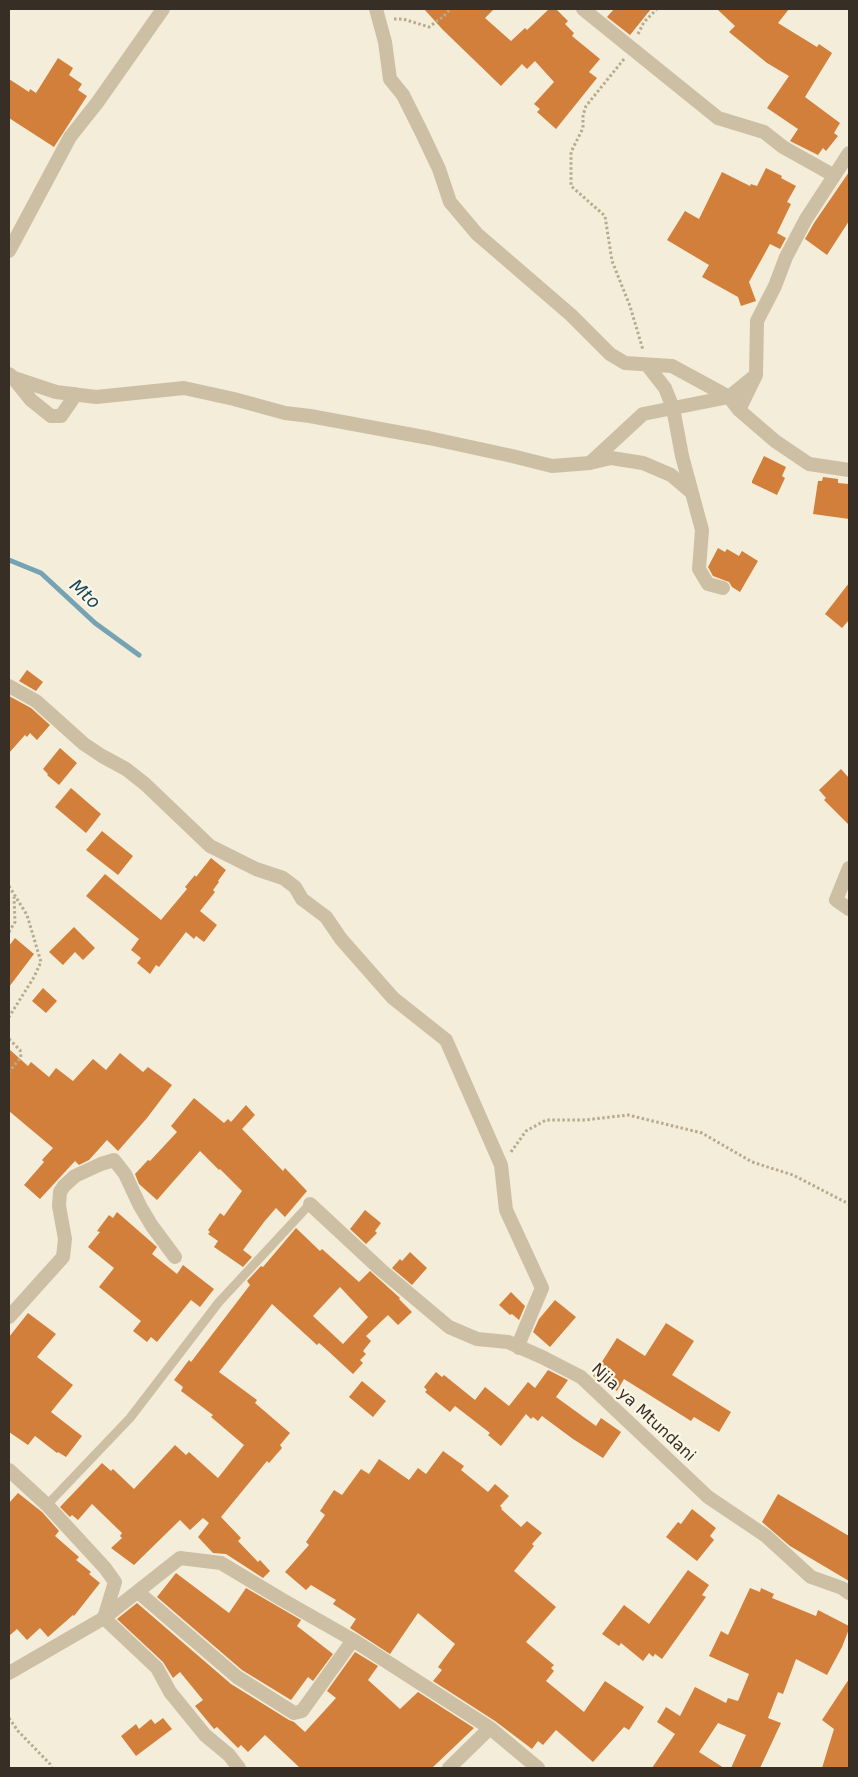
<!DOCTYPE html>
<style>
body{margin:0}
#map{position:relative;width:858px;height:1777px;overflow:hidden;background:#f4edd9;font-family:"DejaVu Sans",sans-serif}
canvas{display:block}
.frame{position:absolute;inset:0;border:10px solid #372f26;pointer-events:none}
</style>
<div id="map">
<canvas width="858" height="1777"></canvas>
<div class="frame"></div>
</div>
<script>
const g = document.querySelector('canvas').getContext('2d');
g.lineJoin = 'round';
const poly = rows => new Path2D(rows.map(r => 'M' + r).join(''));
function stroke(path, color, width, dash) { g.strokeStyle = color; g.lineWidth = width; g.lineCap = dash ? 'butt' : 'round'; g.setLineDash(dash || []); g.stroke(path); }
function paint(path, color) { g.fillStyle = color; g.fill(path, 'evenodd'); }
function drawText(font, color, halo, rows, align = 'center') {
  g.font = font + ' "DejaVu Sans",sans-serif'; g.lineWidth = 4.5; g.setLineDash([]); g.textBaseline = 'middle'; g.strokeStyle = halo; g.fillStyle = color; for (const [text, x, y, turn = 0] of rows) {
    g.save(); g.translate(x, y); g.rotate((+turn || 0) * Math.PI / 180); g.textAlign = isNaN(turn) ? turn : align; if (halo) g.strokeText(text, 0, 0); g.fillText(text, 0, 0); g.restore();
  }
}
stroke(poly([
 [9,560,41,573,95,623,139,655]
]), '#75a3b3', 5);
paint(poly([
 [424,9,494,9,485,18,511,41,525,28,527,30,549,9,556,9,568,21,565,24,574,33,572,36,600,59,589,72,597,78,556,129,537,112,540,109,534,104,554,82,535,61,527,69,522,64,501,86,443,30],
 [614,9,651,9,630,35,607,17],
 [717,9,789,9,778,23,817,47,819,44,832,53,805,97,840,123,834,133,838,136,826,151,823,148,818,155,790,141,798,129,767,108,789,76,767,63,729,32,735,26],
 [58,58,73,68,69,75,82,84,78,90,87,96,54,147,9,118,9,79,29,92,30,89,36,93],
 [766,168,782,176,781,178,796,186,787,202,791,204,777,233,786,238,780,249,770,244,749,282,756,301,741,306,738,297,702,277,709,265,667,240,685,211,699,219,722,172,750,186,751,184,757,186],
 [849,172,849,221,827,255,805,239,814,223],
 [764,456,786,467,782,476,785,478,777,495,752,483,752,481],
 [823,477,838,479,838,483,849,484,849,519,813,514,818,481,822,481],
 [718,548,725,552,727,549,739,556,742,551,758,561,740,592,732,587,729,582,713,576,708,567],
 [849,583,849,620,842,628,825,614],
 [27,670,43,682,36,691,19,681],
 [9,696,31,708,50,725,37,740,30,733,27,737,25,735,9,753],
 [60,748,77,763,59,785,47,775,48,774,43,769],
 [841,769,849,778,849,825,824,800,826,798,819,790],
 [71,788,101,814,86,833,55,807],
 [102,831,133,856,118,875,86,850],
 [211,858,226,870,218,881,219,882,213,890,215,892,200,911,217,925,204,942,196,936,194,939,186,932,159,967,156,965,150,974,137,963,141,958,131,950,139,939,86,896,105,874,161,920,187,889,185,887,195,875,196,877],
 [74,927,95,948,83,960,75,952,63,965,49,952],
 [15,938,34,954,9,987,9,946],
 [43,988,57,1001,46,1013,32,1001],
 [9,1049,28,1066,31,1062,49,1077,56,1068,73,1081,93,1059,106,1070,120,1053,143,1072,148,1067,172,1085,147,1118,118,1151,107,1140,89,1160,79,1165,75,1161,40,1199,24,1185,44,1162,42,1160,53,1148,9,1111],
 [194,1098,224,1123,228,1119,231,1122,246,1105,255,1115,242,1129,283,1171,285,1168,307,1191,285,1217,276,1208,264,1222,243,1250,252,1257,243,1267,214,1247,218,1241,208,1234,210,1232,208,1230,220,1213,224,1216,242,1191,220,1169,219,1170,200,1151,157,1200,139,1184,135,1174,148,1160,150,1161,177,1132,171,1126],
 [365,1210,381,1223,375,1231,377,1233,366,1244,350,1229],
 [117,1212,157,1247,152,1254,177,1274,183,1265,214,1289,200,1307,191,1300,157,1342,151,1337,147,1342,133,1331,141,1321,99,1287,114,1268,88,1247,100,1232,97,1231,109,1215,113,1218],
 [296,1228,320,1251,322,1249,359,1282,370,1271,400,1298,399,1299,412,1312,398,1325,388,1315,366,1336,371,1341,363,1351,366,1354,360,1360,363,1363,353,1374,327,1350,319,1343,317,1345,272,1304,219,1372,257,1400,255,1403,290,1433,280,1445,282,1448,269,1463,267,1461,221,1517,241,1538,238,1541,258,1562,260,1560,270,1571,263,1578,226,1554,213,1553,198,1537,209,1523,203,1518,190,1530,180,1520,134,1565,111,1548,122,1538,120,1536,122,1533,92,1504,78,1520,72,1515,70,1517,60,1507,102,1463,111,1471,113,1469,134,1489,175,1445,186,1455,189,1452,218,1478,244,1445,211,1417,213,1415,181,1391,183,1387,174,1380,189,1360,191,1362,250,1285,247,1281,261,1266,263,1267],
 [340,1287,368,1317,343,1344,313,1316],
 [410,1252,427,1268,412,1285,392,1268,400,1259,402,1261],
 [511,1292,525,1306,519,1320,512,1314,510,1315,499,1305],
 [555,1300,576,1317,550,1347,533,1332,539,1319],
 [28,1313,56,1334,37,1357,73,1385,51,1412,82,1436,66,1457,58,1452,57,1453,35,1436,28,1445,9,1432,9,1337],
 [666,1323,694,1341,672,1375,731,1412,719,1432,694,1417,691,1421,624,1379,617,1391,593,1376,617,1338,645,1356],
 [548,1370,568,1380,556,1397,596,1426,601,1418,621,1432,603,1458,573,1439,542,1416,538,1421,533,1417,531,1419,526,1414,501,1446,488,1435,490,1433,455,1406,450,1412,425,1392,427,1390,424,1387,436,1372,442,1377,444,1375,475,1400,485,1387,509,1406,528,1382,535,1388],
 [362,1381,386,1401,373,1417,349,1397],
 [443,1451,464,1466,461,1470,488,1492,495,1484,509,1496,500,1506,502,1508,501,1509,521,1527,527,1521,542,1533,532,1544,534,1546,514,1571,556,1607,526,1642,554,1665,551,1668,554,1671,546,1681,584,1712,605,1681,644,1707,629,1730,624,1727,593,1762,556,1730,543,1745,538,1741,532,1749,495,1721,433,1681,442,1670,438,1667,455,1644,418,1613,390,1654,350,1628,356,1619,333,1604,336,1600,311,1585,306,1590,285,1572,309,1545,306,1542,325,1515,320,1511,334,1490,342,1495,361,1469,369,1474,379,1459,409,1480,418,1468,426,1474],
 [18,1493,42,1512,59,1531,55,1536,79,1557,76,1560,91,1572,89,1574,100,1583,74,1616,73,1615,48,1637,40,1628,27,1640,17,1629,9,1636,9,1503],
 [778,1494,849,1536,849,1581,790,1546,762,1522],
 [692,1509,716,1528,710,1536,714,1540,697,1561,666,1537,678,1522,681,1524],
 [688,1570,709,1585,702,1595,706,1597,662,1659,655,1654,653,1657,649,1653,643,1661,621,1643,619,1646,602,1634,624,1605,649,1624],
 [176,1573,229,1613,246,1588,301,1620,297,1626,333,1654,313,1681,308,1677,291,1700,242,1670,157,1597],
 [750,1588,760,1592,761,1588,774,1594,772,1598,816,1616,818,1610,849,1626,849,1629,842,1647,827,1675,796,1659,783,1694,778,1692,768,1718,781,1723,760,1768,731,1768,746,1735,718,1723,699,1752,724,1768,652,1768,675,1734,657,1722,666,1707,680,1716,695,1687,726,1703,728,1698,738,1701,749,1674,709,1656,721,1631,728,1635],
 [137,1603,231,1684,289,1720,294,1722,305,1732,336,1698,327,1691,355,1652,378,1666,368,1680,400,1709,418,1692,474,1728,432,1768,300,1768,265,1735,248,1752,241,1745,238,1748,217,1727,214,1729,195,1706,203,1700,180,1672,173,1678,163,1662,117,1619],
 [849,1679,849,1768,822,1768,834,1729,822,1720],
 [163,1718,172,1729,136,1756,121,1736,136,1724,139,1729,151,1719,155,1724]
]), '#d17f3a');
stroke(poly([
 [394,19,403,19,429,27,444,16,450,9],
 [638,34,644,22,656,10,656,9],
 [624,59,586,106,583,115,583,128,571,152,571,186,605,216,612,261,630,306,643,350],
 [9,886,27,915,41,962,34,977,9,1017],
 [9,932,15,922,14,897],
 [9,1039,20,1050,21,1057,9,1072],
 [511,1152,526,1131,546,1120,585,1120,628,1115,702,1133,752,1162,793,1175,849,1204],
 [9,1718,18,1731,50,1764,52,1768]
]), '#b9aa8e', 3, [2.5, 2.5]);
stroke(poly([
 [47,1505,130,1418,219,1302,310,1204]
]), '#cdbfa4', 9);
stroke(poly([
 [376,9,385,42,390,79,403,95,421,131,439,169,450,202,477,234,571,315,610,354,625,363,672,366,729,397,739,410,775,441,809,464,849,470],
 [583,9,718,118,764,132,783,147,833,175],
 [9,251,70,137,97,103,163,9],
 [647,365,665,388,673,408,682,456,702,530,699,569,708,584,723,588],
 [9,374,14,378,56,392,96,397,184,388,234,399,285,413,310,416,429,438,512,456,552,466,590,463,643,414,729,397,756,375],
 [14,379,31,400,51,416,61,416,72,400,74,394],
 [739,410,756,375,757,321,775,286,786,257,806,219,849,153],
 [594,462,611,458,643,463,671,475,691,492],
 [9,686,36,701,84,744,102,756,126,769,145,784,210,846,256,869,283,878,295,887,302,899,326,917,341,939,393,998,446,1040,501,1165,506,1210,542,1288,519,1343,519,1348],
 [849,868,836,900,849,909],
 [310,1204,380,1269,449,1327,477,1339,508,1342,542,1357,581,1377,708,1497,766,1536,811,1577,842,1588,849,1593],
 [9,1317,63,1257,65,1239,59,1206,60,1192,64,1186,75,1176,101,1164,114,1160,125,1174,140,1206,152,1226,175,1257],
 [9,1470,47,1505,105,1568,115,1582,104,1618,157,1668,170,1692,205,1735,229,1755,239,1768],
 [138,1592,237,1677,294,1713,302,1711,353,1640],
 [9,1673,104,1618,180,1558,221,1563,281,1599,353,1640,490,1728,538,1768],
 [449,1768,490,1728]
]), '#cdbfa4', 14);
drawText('16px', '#372f26', '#fbf6e6', [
 ["Njia ya Mtundani",643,1413,43]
]);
drawText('italic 18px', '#18495d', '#fbf6e6', [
 ["Mto",84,595,42]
]);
</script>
